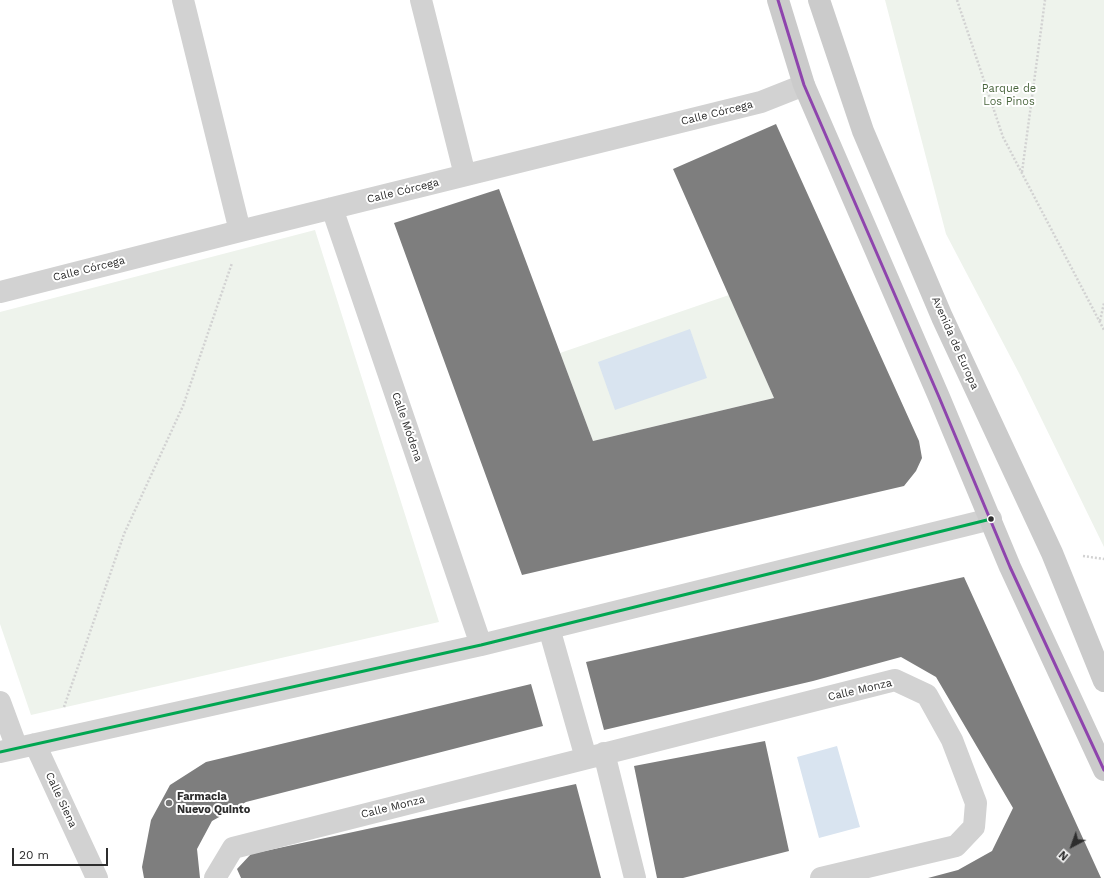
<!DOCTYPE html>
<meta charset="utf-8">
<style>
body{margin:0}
#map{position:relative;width:1104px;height:878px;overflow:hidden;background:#fff;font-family:"Work Sans",sans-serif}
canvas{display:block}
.north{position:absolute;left:1052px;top:826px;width:40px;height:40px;-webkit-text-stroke:3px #fff;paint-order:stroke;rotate:221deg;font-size:11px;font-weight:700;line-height:16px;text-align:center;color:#2d2d2d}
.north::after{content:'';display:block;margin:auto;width:14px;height:18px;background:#2d2d2d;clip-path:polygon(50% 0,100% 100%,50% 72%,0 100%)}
.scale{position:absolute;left:12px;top:848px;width:96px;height:18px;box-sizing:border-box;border:2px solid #2d2d2d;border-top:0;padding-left:5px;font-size:12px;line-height:14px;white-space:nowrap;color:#2d2d2d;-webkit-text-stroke:3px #fff;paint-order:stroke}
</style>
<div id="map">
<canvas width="1104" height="878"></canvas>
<div class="north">N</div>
<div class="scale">20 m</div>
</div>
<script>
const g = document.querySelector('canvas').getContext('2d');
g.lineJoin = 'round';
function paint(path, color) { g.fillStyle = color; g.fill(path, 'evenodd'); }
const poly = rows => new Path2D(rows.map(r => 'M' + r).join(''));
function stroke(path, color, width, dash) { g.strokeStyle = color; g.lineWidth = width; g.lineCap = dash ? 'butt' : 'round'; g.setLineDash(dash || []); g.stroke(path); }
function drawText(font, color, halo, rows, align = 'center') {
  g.font = font + ' "Work Sans",sans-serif'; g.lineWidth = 4; g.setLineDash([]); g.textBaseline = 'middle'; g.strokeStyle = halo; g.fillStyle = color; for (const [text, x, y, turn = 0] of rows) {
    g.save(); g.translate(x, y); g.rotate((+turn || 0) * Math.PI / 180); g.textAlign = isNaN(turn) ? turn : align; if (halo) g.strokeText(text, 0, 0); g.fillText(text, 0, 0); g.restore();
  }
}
paint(poly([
 [885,0,1104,0,1104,547,1021,377,946,234],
 [315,230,439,622,31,715,0,624,0,312],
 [729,295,774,398,593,441,560,353]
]), '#eef3ec');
paint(poly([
 [690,329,707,378,615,410,598,362],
 [837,746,860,827,819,838,797,757]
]), '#d9e4f0');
paint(poly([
 [776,124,919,441,922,458,916,471,904,486,522,575,394,223,499,189,593,441,774,398,673,169],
 [964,577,1101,878,928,878,958,870,992,851,1013,808,936,677,901,657,813,681,604,730,586,662],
 [531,684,543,726,246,802,212,821,197,849,200,878,144,878,142,867,151,820,170,785,206,762],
 [765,741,789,851,683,878,657,878,634,766],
 [576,784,601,878,241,878,237,869,251,854]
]), '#7e7e7e');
stroke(poly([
 [957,0,1003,137,1104,330],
 [1022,172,1045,0],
 [1100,321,1104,303],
 [1083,556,1104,559],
 [64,707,124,534,183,406,232,263]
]), '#d2d2d2', 2.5, [2, 2]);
stroke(poly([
 [183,0,240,231],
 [421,0,465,175],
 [332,208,481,645],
 [0,292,240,231,761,102,804,85],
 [549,628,586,758],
 [0,702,17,748],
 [35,744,97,878],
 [0,752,481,645,991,519],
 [604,753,635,878],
 [215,878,233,848,895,680,927,695,952,740,976,803,974,827,956,846,821,878]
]), '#d2d2d2', 22);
stroke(poly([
 [778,0,804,85,939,397,1010,567,1104,770],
 [819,0,863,131,942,317,1052,553,1104,681]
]), '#cbcbcb', 22);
stroke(poly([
 [778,0,804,85,939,397,1010,567,1104,770]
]), '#8e44ad', 3);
stroke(poly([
 [0,752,481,645,991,519]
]), '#00a651', 3);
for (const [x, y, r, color] of [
 [991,519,3.5,"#2d2d2d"],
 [169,803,4,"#767676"]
]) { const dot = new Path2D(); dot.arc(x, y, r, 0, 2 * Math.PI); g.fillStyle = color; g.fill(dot); stroke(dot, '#fff', 1.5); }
drawText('11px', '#4a663e', '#fff', [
 ["Parque de",1009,89],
 ["Los Pinos",1009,102]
]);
drawText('11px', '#2d2d2d', '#fff', [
 ["Calle Córcega",717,113,-14],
 ["Calle Córcega",403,191,-14],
 ["Calle Córcega",89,269,-14],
 ["Avenida de Europa",955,343,66],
 ["Calle Módena",407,427,71],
 ["Calle Monza",860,690,-13],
 ["Calle Siena",61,800,65],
 ["Calle Monza",393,807,-14]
]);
drawText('bold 11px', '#2d2d2d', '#fff', [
 ["Farmacia",177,797],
 ["Nuevo Quinto",177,810]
], 'left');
</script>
